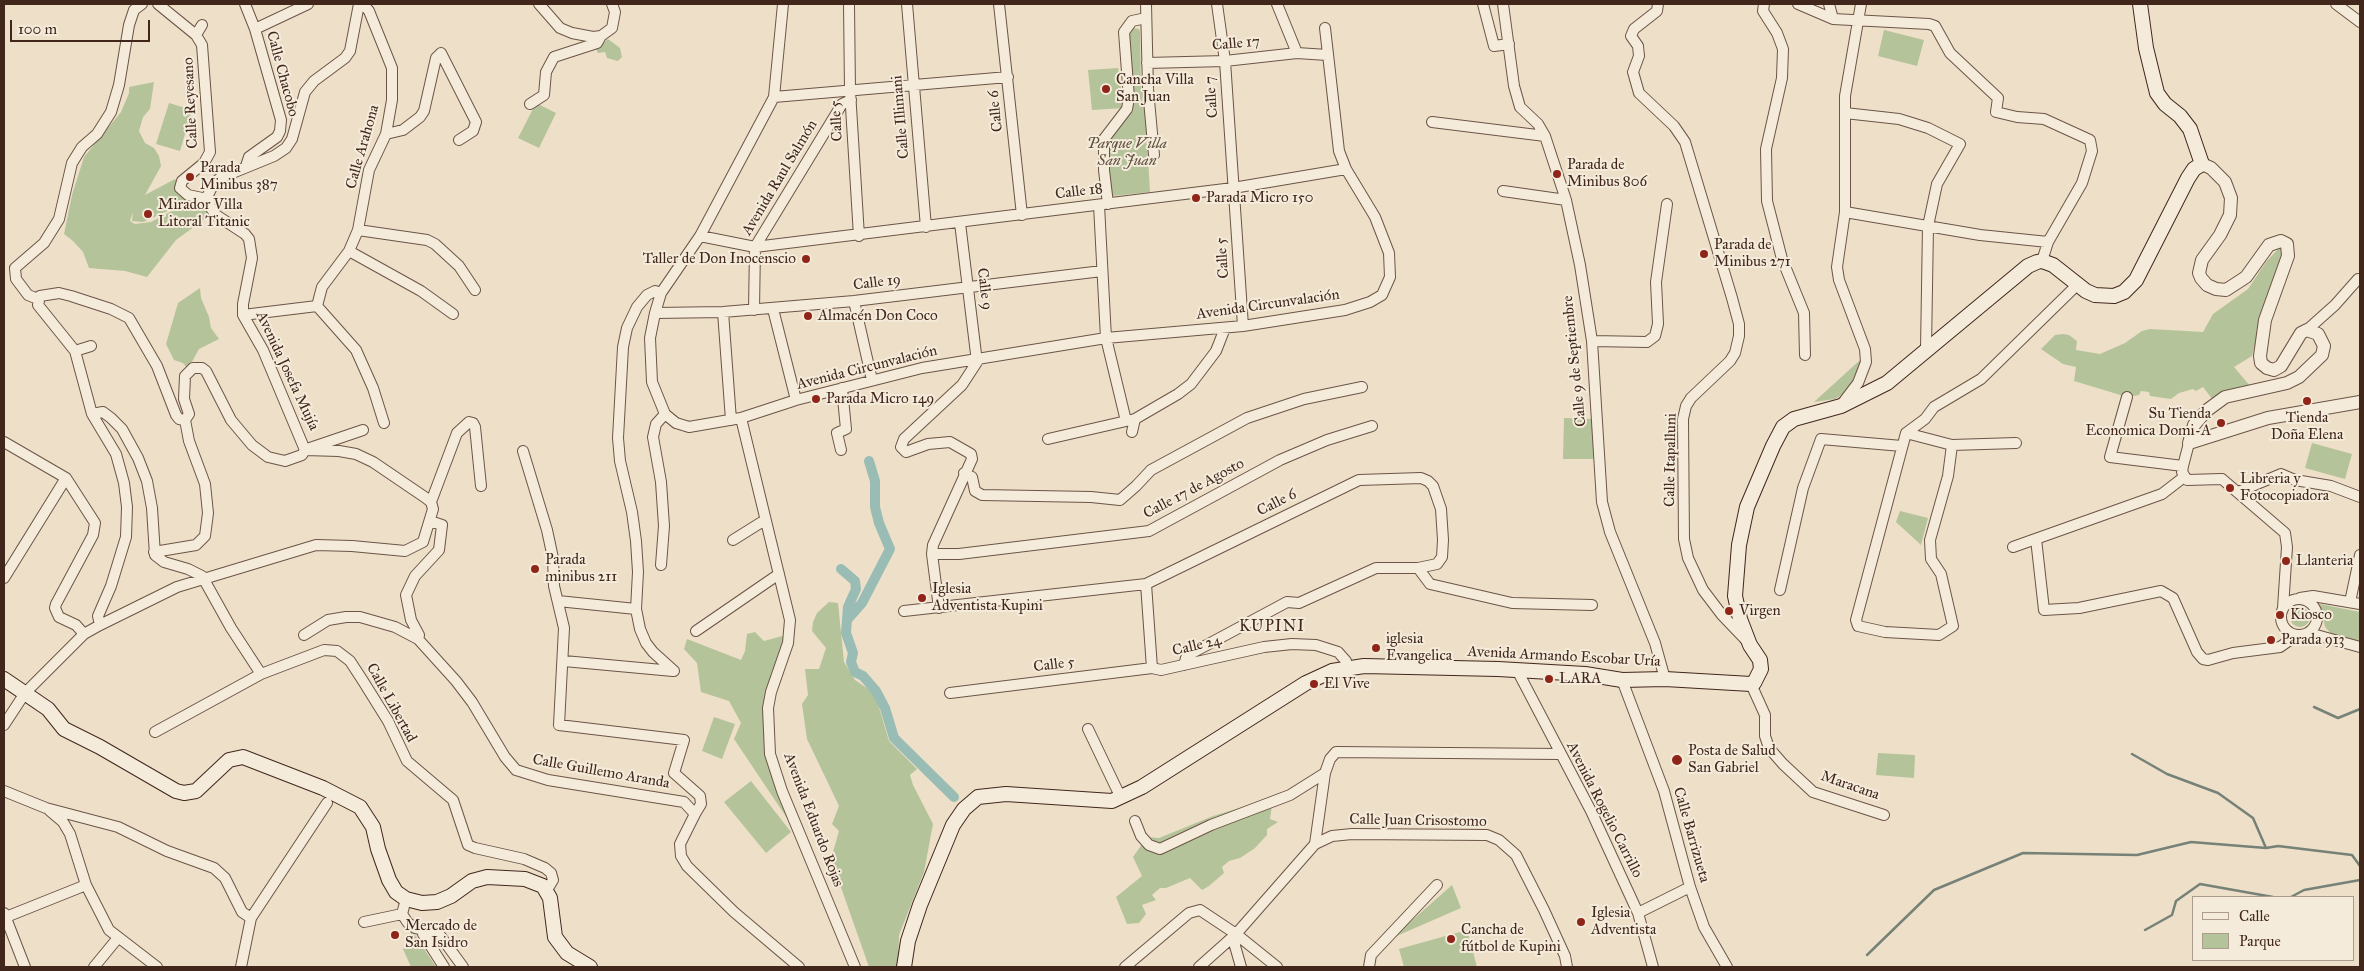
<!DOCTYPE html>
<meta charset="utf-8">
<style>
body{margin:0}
#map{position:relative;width:2364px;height:971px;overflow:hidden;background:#eee0c8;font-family:"IM FELL Great Primer",serif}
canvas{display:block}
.frame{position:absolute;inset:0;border:5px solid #41261c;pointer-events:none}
.legend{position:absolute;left:2192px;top:896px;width:162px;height:65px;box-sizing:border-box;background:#f4ebdb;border:1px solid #ac9c8f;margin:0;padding:6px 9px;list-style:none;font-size:15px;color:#41261c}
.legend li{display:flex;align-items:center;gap:10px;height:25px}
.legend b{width:25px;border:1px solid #ac9c8f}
.scale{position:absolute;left:10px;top:20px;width:140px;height:22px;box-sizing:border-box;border:2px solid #41261c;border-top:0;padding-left:6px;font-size:15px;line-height:18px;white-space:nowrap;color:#41261c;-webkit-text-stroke:4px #f4ebdb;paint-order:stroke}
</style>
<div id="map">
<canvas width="2364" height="971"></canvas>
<div class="frame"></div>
<ul class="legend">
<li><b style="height:6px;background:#f4ebdb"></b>Calle</li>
<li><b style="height:14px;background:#b4c399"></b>Parque</li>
</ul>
<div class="scale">100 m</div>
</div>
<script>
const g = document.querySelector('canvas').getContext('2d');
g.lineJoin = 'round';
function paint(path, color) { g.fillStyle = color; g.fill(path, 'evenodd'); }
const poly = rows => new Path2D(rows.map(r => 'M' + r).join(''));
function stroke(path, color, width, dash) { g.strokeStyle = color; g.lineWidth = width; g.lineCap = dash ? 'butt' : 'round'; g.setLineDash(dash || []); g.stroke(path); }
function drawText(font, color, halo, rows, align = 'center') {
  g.font = font + ' "IM FELL Great Primer",serif'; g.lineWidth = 4; g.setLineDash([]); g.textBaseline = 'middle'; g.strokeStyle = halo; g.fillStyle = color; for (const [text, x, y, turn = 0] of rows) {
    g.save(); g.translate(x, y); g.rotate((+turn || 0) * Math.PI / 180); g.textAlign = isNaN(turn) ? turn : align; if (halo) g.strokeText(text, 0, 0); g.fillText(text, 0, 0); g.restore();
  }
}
paint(poly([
 [1133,28,1139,29,1140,32,1141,90,1144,90,1150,192,1112,196,1105,142,1127,113,1129,33],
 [1884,30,1924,40,1917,66,1878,56],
 [608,39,620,48,622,57,618,61,607,58,605,52,598,53,596,49],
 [1118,68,1124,108,1092,110,1088,70],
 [154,82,150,109,143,117,139,131,145,143,154,148,159,156,161,166,145,195,175,179,190,201,143,222,132,221,133,212,130,221,135,224,151,222,189,202,201,206,206,202,217,210,176,240,147,277,125,271,89,268,83,252,73,241,64,234,72,195,84,157,121,112,129,93,129,87],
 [169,103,192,110,180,151,156,144],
 [536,103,556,113,539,148,518,138],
 [2280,247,2285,252,2259,328,2252,356,2234,367,2251,387,2213,400,2203,387,2196,391,2193,389,2179,393,2171,399,2150,396,2149,392,2141,391,2139,395,2127,397,2074,381,2076,367,2063,364,2041,349,2055,335,2063,334,2069,335,2077,341,2076,350,2100,354,2125,343,2142,331,2150,329,2203,332,2213,314,2248,289,2266,262],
 [200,288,201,298,209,317,211,328,219,339,199,349,188,369,183,363,174,360,166,344,178,303],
 [1871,350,1869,370,1856,387,1835,399,1814,402],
 [1564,418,1594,419,1593,459,1563,459],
 [2312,443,2352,454,2345,479,2305,468],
 [1900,511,1928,518,1921,545,1896,522],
 [829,602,838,603,844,662,855,680,871,691,878,704,889,741,917,769,910,775,913,785,933,824,924,872,899,935,898,967,869,967,831,859,839,831,832,824,839,806,807,739,802,704,808,695,805,669,819,669,826,648,812,631,813,622,817,613],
 [2320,604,2360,612,2360,644,2335,638,2325,627],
 '2290 617a10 10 0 1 1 20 0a10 10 0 1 1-20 0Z',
 [755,632,764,641,786,635,776,675,769,737,809,851,734,739,741,723,729,701,701,692,697,663,684,649,687,639,741,660,745,651,747,634],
 [714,717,735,724,722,759,702,751],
 [1878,753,1915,755,1914,778,1876,775],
 [751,781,791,832,766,853,724,802],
 [1286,801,1278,805,1272,805,1270,819,1278,822,1267,829,1267,835,1255,848,1240,858,1229,861,1222,867,1224,873,1209,886,1202,890,1190,878,1166,888,1160,888,1152,895,1156,900,1142,905,1146,914,1139,923,1127,924,1116,897,1142,876,1133,857,1147,837,1159,838,1213,816,1249,805],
 [1452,885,1461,908,1392,938],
 [411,929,436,967,411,967,403,949,411,942],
 [1467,930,1477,967,1404,967,1399,949]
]), '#b4c399');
stroke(poly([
 [2314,707,2338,718,2360,709],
 [2132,754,2167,774,2218,793,2253,818,2266,848],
 [2291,897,2304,890,2360,880],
 [2145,930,2172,915,2176,901,2200,884,2273,897],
 [1867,955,1934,890,2023,853,2137,855,2191,842,2266,848,2278,846,2352,855,2360,866]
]), '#768178', 2.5);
stroke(poly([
 [841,569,855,581,856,589,848,607,846,633,853,653,851,662,855,672,863,676,876,691,885,708,894,738,954,797],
 [847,620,862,603,890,549,879,523,875,507,875,481,869,461]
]), '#99bdb5', 10);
const minor = poly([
 [158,4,196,35,202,45,210,152,204,163,182,181,180,188,188,195,207,199],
 [245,4,255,29,281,120,280,131,277,137,249,157,246,166],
 [363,4,369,11,392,68,392,100,386,134,369,170,358,230,349,251,322,287,317,306,356,350,373,388,384,423],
 [539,4,560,28,572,33,593,37,601,36,612,28,615,12,612,4],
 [783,4,774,97,700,236,661,293,655,313,650,338,652,382,665,414,676,423,689,427,741,418,796,400,922,368,1106,338,1243,326,1345,310,1370,302,1382,295,1390,277,1389,253,1375,217,1346,169,1339,151,1325,28],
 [849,4,850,91,859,236],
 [907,4,926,227],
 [999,4,1022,215],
 [1146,4,1148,89,1154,155],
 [1217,4,1225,61,1243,326],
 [1277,4,1297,53],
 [1483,4,1494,46,1509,44],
 [1503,4,1514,86,1520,107,1538,124,1545,136,1566,200,1580,265,1592,341,1602,502,1610,532,1655,643,1665,679],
 [1658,4,1657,11,1634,29,1631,36,1638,46,1639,56,1633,72,1639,93,1674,126,1685,142,1732,298,1739,324,1739,336,1735,353,1730,361,1691,398,1686,406,1683,419,1684,539,1688,558,1703,590,1722,615,1746,640],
 [1764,4,1763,11,1777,33,1783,49,1782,78,1766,149,1767,201,1782,259,1804,313,1805,355],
 [1798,4,1833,19,1929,24,1935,26,1950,53,1998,98,1996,112,2017,117,2044,119,2090,140,2092,151,2082,183,2048,242,2042,261],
 [1829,4,1833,19],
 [2336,4,2360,22],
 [255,29,308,4],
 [196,35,202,25],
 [1147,63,1225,61,1297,53,1327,55],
 [774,97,1008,77],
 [530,104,544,95,546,72,554,57,597,43,601,36],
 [1845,113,1899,119,1928,128,1960,144,1937,184,1928,226,1926,349],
 [1432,122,1545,136],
 [386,134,403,130,420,117,424,111,436,58,441,53,476,122,473,131,459,140],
 [1503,191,1566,200],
 [1108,204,1104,170,1104,139,1127,109,1129,98,1124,32,1132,21,1146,18],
 [1099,205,1106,338,1126,421],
 [1845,212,1980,235,2048,242],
 [358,230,427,240,435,244,459,266,475,290],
 [700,236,755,247,1233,188,1346,169],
 [349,251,421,291,453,314],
 [661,293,655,291,647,295,637,307,627,328,623,347,618,438,620,461,632,512,636,541,638,572,636,609,640,629,646,643,653,652,674,671],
 [38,299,28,295,16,279,15,268,44,243,59,219,72,163,82,147,97,134,111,112,119,85,129,25,134,10,142,4],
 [854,301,872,380],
 [773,309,796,400],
 [754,310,755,247,842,104,851,100],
 [723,312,731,420],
 [655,313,723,312,854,301,1102,271],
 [243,315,317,306],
 [2307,330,2335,305,2358,279],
 [1592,341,1647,342,1655,336,1658,324,1656,282,1667,204],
 [75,351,91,346],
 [2127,397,2110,457,2183,466],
 [1842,404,1858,383,1866,362,1865,349,1839,280,1837,267,1845,212,1845,96,1861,4],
 [92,414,103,412,111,418,122,429,138,458,147,481,152,508,155,555,164,562,188,569,202,576,231,628,261,674],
 [741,418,790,620,788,643,771,692,768,708,770,754,782,791,855,967],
 [185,420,189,414,184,399,185,376,193,368,202,368,206,371,231,420,252,445,268,457,285,461,302,455,305,450,263,350,243,315,243,304,252,258,249,239,245,234,216,215,210,207,208,195,214,183,220,178,274,156,286,148,292,139,305,92,314,81,345,58,350,51,359,4],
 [1132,432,1135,419],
 [1906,433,1952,445,2016,443],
 [1048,439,1135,419,1178,394,1191,384,1216,351,1225,328],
 [4,442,66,478,95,523,93,535,56,604,55,608,59,617,76,625,84,634],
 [2189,443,2183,466,2182,472,2187,480,2222,479,2285,533,2287,547,2283,608],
 [1952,445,1948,476,1930,540,1931,559,1941,574,1953,626,1939,635,1885,632,1858,626,1856,620,1906,433,1925,419,1934,407,1981,379,2077,285],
 [310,448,363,430],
 [841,450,837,433,846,429,842,388],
 [523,451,547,530,553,558,554,586,564,628,559,725,684,740,674,773,700,796,701,804,695,814],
 [964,473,972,477,975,491,982,495,1091,497,1120,500,1136,486,1151,470,1247,418,1304,399,1362,387],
 [2238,492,2281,474,2295,480,2331,486,2360,497],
 [431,502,457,433,469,422,473,423,475,427,481,486],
 [2036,539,2044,610,2079,608,2161,591,2173,598,2197,652,2203,659,2208,660,2233,653,2280,647,2297,635],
 [733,540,765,520],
 [2013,547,2162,494,2184,477],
 [154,552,196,545,205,536,208,513,205,484,189,441,185,420],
 [932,554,959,554,1149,531,1280,460,1327,440,1372,426],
 [661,565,664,526,661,482,653,437,656,424,665,414],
 [1418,568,1430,584,1512,603,1592,605],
 [4,578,66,478],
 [1146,584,1152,668],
 [1780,590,1803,488,1821,439,1902,446],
 [2300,598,2313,596,2360,604],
 '2281 617a18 18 0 1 1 36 0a18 18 0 1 1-36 0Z',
 [558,601,636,609],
 [2350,602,2360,555],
 [939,608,932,554,933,545,972,459,971,454,950,442,928,444,906,452,901,447,904,439,962,385,977,362,960,223],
 [904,611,1146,584,1359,480,1421,478,1428,481,1433,486,1441,509,1443,540,1442,557,1437,564,1418,568,1376,568,1299,603,1287,602,1190,654,1186,658,1184,665],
 [100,625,177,587,316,545,352,546,405,551,423,542,433,509,431,502,426,498,373,462,356,454,339,451,305,450],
 [696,631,779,574],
 [2309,633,2360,647],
 [304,635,328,620,346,617,360,617,395,627,418,639,456,681,472,702,505,757,516,770,548,780,684,802,695,814,680,844,681,856,687,866,734,912,799,967],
 [418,639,419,635,411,620,406,595,415,576,439,550,442,525,430,521],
 [564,661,673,671],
 [1517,670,1591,811,1638,913,1653,967],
 [1622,680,1664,791,1690,887,1704,927,1727,967],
 [1751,684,1765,715,1765,736,1769,748,1783,764,1813,792,1884,815],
 [950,693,1152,668,1161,670,1264,647,1292,644,1316,645,1338,652,1346,661,1347,668],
 [4,725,25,693,84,634,100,625,98,616,111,586,126,537,127,507,124,483,116,454,92,414,75,351,38,305,40,296,59,293,71,296,111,309,129,318,157,366,176,415,179,419,185,420],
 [1088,729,1121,798],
 [155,732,261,674,324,650,337,651,350,661,363,681,388,721,407,761,453,800,468,845,475,848,524,859,545,868,551,873,553,880,547,890],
 [4,791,46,808,118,827,167,851,214,868,225,878,242,912,251,918],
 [50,811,63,822,70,834,86,885,109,930,157,967],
 [1135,821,1141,836,1149,845,1160,849,1211,825,1290,795,1325,773],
 [1315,844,1325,773,1330,759,1336,752,1560,754],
 [406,899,402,914,408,923,415,928,439,934,463,967],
 [4,913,25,967],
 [1638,913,1690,887],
 [6,917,86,885],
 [364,922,402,914],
 [423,930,423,934,444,967],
 [94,967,117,939],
 [241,967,251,918,327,803],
 [1125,967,1189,913,1200,910,1236,934,1277,967],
 [1199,967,1236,934],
 [1241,967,1235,946,1236,934,1315,844,1332,836,1352,834,1487,835,1499,840,1516,855,1544,910,1565,956,1567,967],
 [1369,967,1371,955,1437,885]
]);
const tertiary = poly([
 [2202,164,2211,168,2225,182,2231,198,2230,215,2220,235,2202,260,2199,273,2201,278,2207,285,2216,289,2226,290,2246,277,2269,245,2281,241,2287,244,2288,256,2265,320,2260,356,2261,363,2267,368,2274,370,2281,366,2301,333,2307,330,2318,334,2324,346,2322,355,2299,377,2287,383,2225,397,2206,411,2194,425,2189,443,2268,418,2360,402]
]);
const secondary = poly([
 [4,679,48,709,64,729,100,747,176,791,184,793,196,791,229,760,243,757,323,788,360,807,373,827,378,849,389,880,396,892,406,899,422,903,437,902,451,896,472,881,487,877,525,879,543,886,550,898,555,937,567,953,590,967],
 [904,967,908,941,920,905,953,825,964,809,978,797,1006,794,1112,801,1142,787,1306,683,1332,671,1364,666,1498,669,1585,674,1622,680,1665,679,1751,684,1754,683,1761,669,1760,660,1750,645,1740,619,1735,596,1739,545,1747,507,1773,446,1783,427,1794,419,1841,406,1887,383,2028,266,2037,262,2042,261,2053,265,2086,291,2095,295,2114,296,2124,292,2136,280,2188,178,2194,169,2202,164,2190,129,2180,116,2165,104,2157,93,2146,48,2140,4]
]);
stroke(minor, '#6c5447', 12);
stroke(tertiary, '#6c5447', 14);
stroke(secondary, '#41261c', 16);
stroke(minor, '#f4ebdb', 10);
stroke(tertiary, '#f4ebdb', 12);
stroke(secondary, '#f4ebdb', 14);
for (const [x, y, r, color] of [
 [1106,89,5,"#8f2418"],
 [1557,174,5,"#8f2418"],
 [190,177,5,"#8f2418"],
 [1196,198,5,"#8f2418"],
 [148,214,5,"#8f2418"],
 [1704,254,5,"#8f2418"],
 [806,259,5,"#8f2418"],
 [808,316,5,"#8f2418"],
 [816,399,5,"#8f2418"],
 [2307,401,5,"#8f2418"],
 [2221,423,5,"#8f2418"],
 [2230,488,5,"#8f2418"],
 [2286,561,5,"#8f2418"],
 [535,569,5,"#8f2418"],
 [922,598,5,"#8f2418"],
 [1729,611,5,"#8f2418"],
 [2280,615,5,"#8f2418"],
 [2271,640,5,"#8f2418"],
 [1376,648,5,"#8f2418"],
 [1549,679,5,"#8f2418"],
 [1314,684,5,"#8f2418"],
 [1677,760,6,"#8f2418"],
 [1581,922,5,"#8f2418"],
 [395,935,5,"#8f2418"],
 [1451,939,5,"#8f2418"]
]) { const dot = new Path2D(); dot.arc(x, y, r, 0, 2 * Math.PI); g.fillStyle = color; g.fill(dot); stroke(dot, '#f4ebdb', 2); }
drawText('15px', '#41261c', '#f4ebdb', [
 ["Calle 17",1236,44,-5],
 ["Calle Chacobo",282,74,75],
 ["Calle 7",1212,97,-94],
 ["Calle Reyesano",191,103,-93],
 ["Calle 6",996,111,-96],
 ["Calle Illimani",901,117,-95],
 ["Calle 5",837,121,-93],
 ["Calle Arahona",363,147,-74],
 ["Avenida Raul Salmón",780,178,-59],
 ["Calle 18",1079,192,-7],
 ["Calle 5",1223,258,-94],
 ["Calle 19",877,283,-7],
 ["Calle 9",984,289,83],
 ["Avenida Circunvalación",1268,305,-8],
 ["Calle 9 de Septiembre",1575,361,-96],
 ["Avenida Circunvalación",867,368,-14],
 ["Avenida Josefa Mujía",287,371,65],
 ["Calle Itapalluni",1671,460,-89],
 ["Calle 17 de Agosto",1194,489,-28],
 ["Calle 6",1277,503,-27],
 ["Calle 24",1197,646,-13],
 ["Avenida Armando Escobar Uría",1564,657,3],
 ["Calle 5",1054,665,-7],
 ["Calle Libertad",391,703,61],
 ["Calle Guillemo Aranda",601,772,10],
 ["Maracana",1850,786,19],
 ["Avenida Rogelio Carrillo",1604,810,63],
 ["Avenida Eduardo Rojas",813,820,69],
 ["Calle Juan Crisostomo",1418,821,1],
 ["Calle Barrizueta",1691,835,74]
]);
drawText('15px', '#41261c', '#f4ebdb', [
 ["Cancha Villa",1116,80],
 ["San Juan",1116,97],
 ["Parada de",1567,165],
 ["Minibus 806",1567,182],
 ["Parada",200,168],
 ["Minibus 387",200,185],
 ["Parada Micro 150",1206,198],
 ["Mirador Villa",158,205],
 ["Litoral Titanic",158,222],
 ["Parada de",1714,245],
 ["Minibus 271",1714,262],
 ["Taller de Don Inocenscio",796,259,"right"],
 ["Almacén Don Coco",818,316],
 ["Parada Micro 149",826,399],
 ["Su Tienda",2211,414,"right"],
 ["Economica Domi-A",2211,431,"right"],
 ["Tienda",2307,418,"center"],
 ["Doña Elena",2307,435,"center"],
 ["Libreria y",2240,479],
 ["Fotocopiadora",2240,496],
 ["Parada",545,560],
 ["minibus 211",545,577],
 ["Llanteria",2296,561],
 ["Iglesia",932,589],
 ["Adventista Kupini",932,606],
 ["Virgen",1739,611],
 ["Kiosco",2290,615],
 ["iglesia",1386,639],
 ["Evangelica",1386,656],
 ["Parada 913",2281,640],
 ["LARA",1559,679],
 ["El Vive",1324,684],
 ["Posta de Salud",1688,751],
 ["San Gabriel",1688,768],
 ["Iglesia",1591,913],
 ["Adventista",1591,930],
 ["Mercado de",405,926],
 ["San Isidro",405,943],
 ["Cancha de",1461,930],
 ["fútbol de Kupini",1461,947]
], 'left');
drawText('italic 15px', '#5e4d3b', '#f4ebdb', [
 ["Parque Villa",1127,144],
 ["San Juan",1127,161]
]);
g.letterSpacing = '1px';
drawText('16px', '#41261c', '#f4ebdb', [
 ["KUPINI",1272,627]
]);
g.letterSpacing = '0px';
</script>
